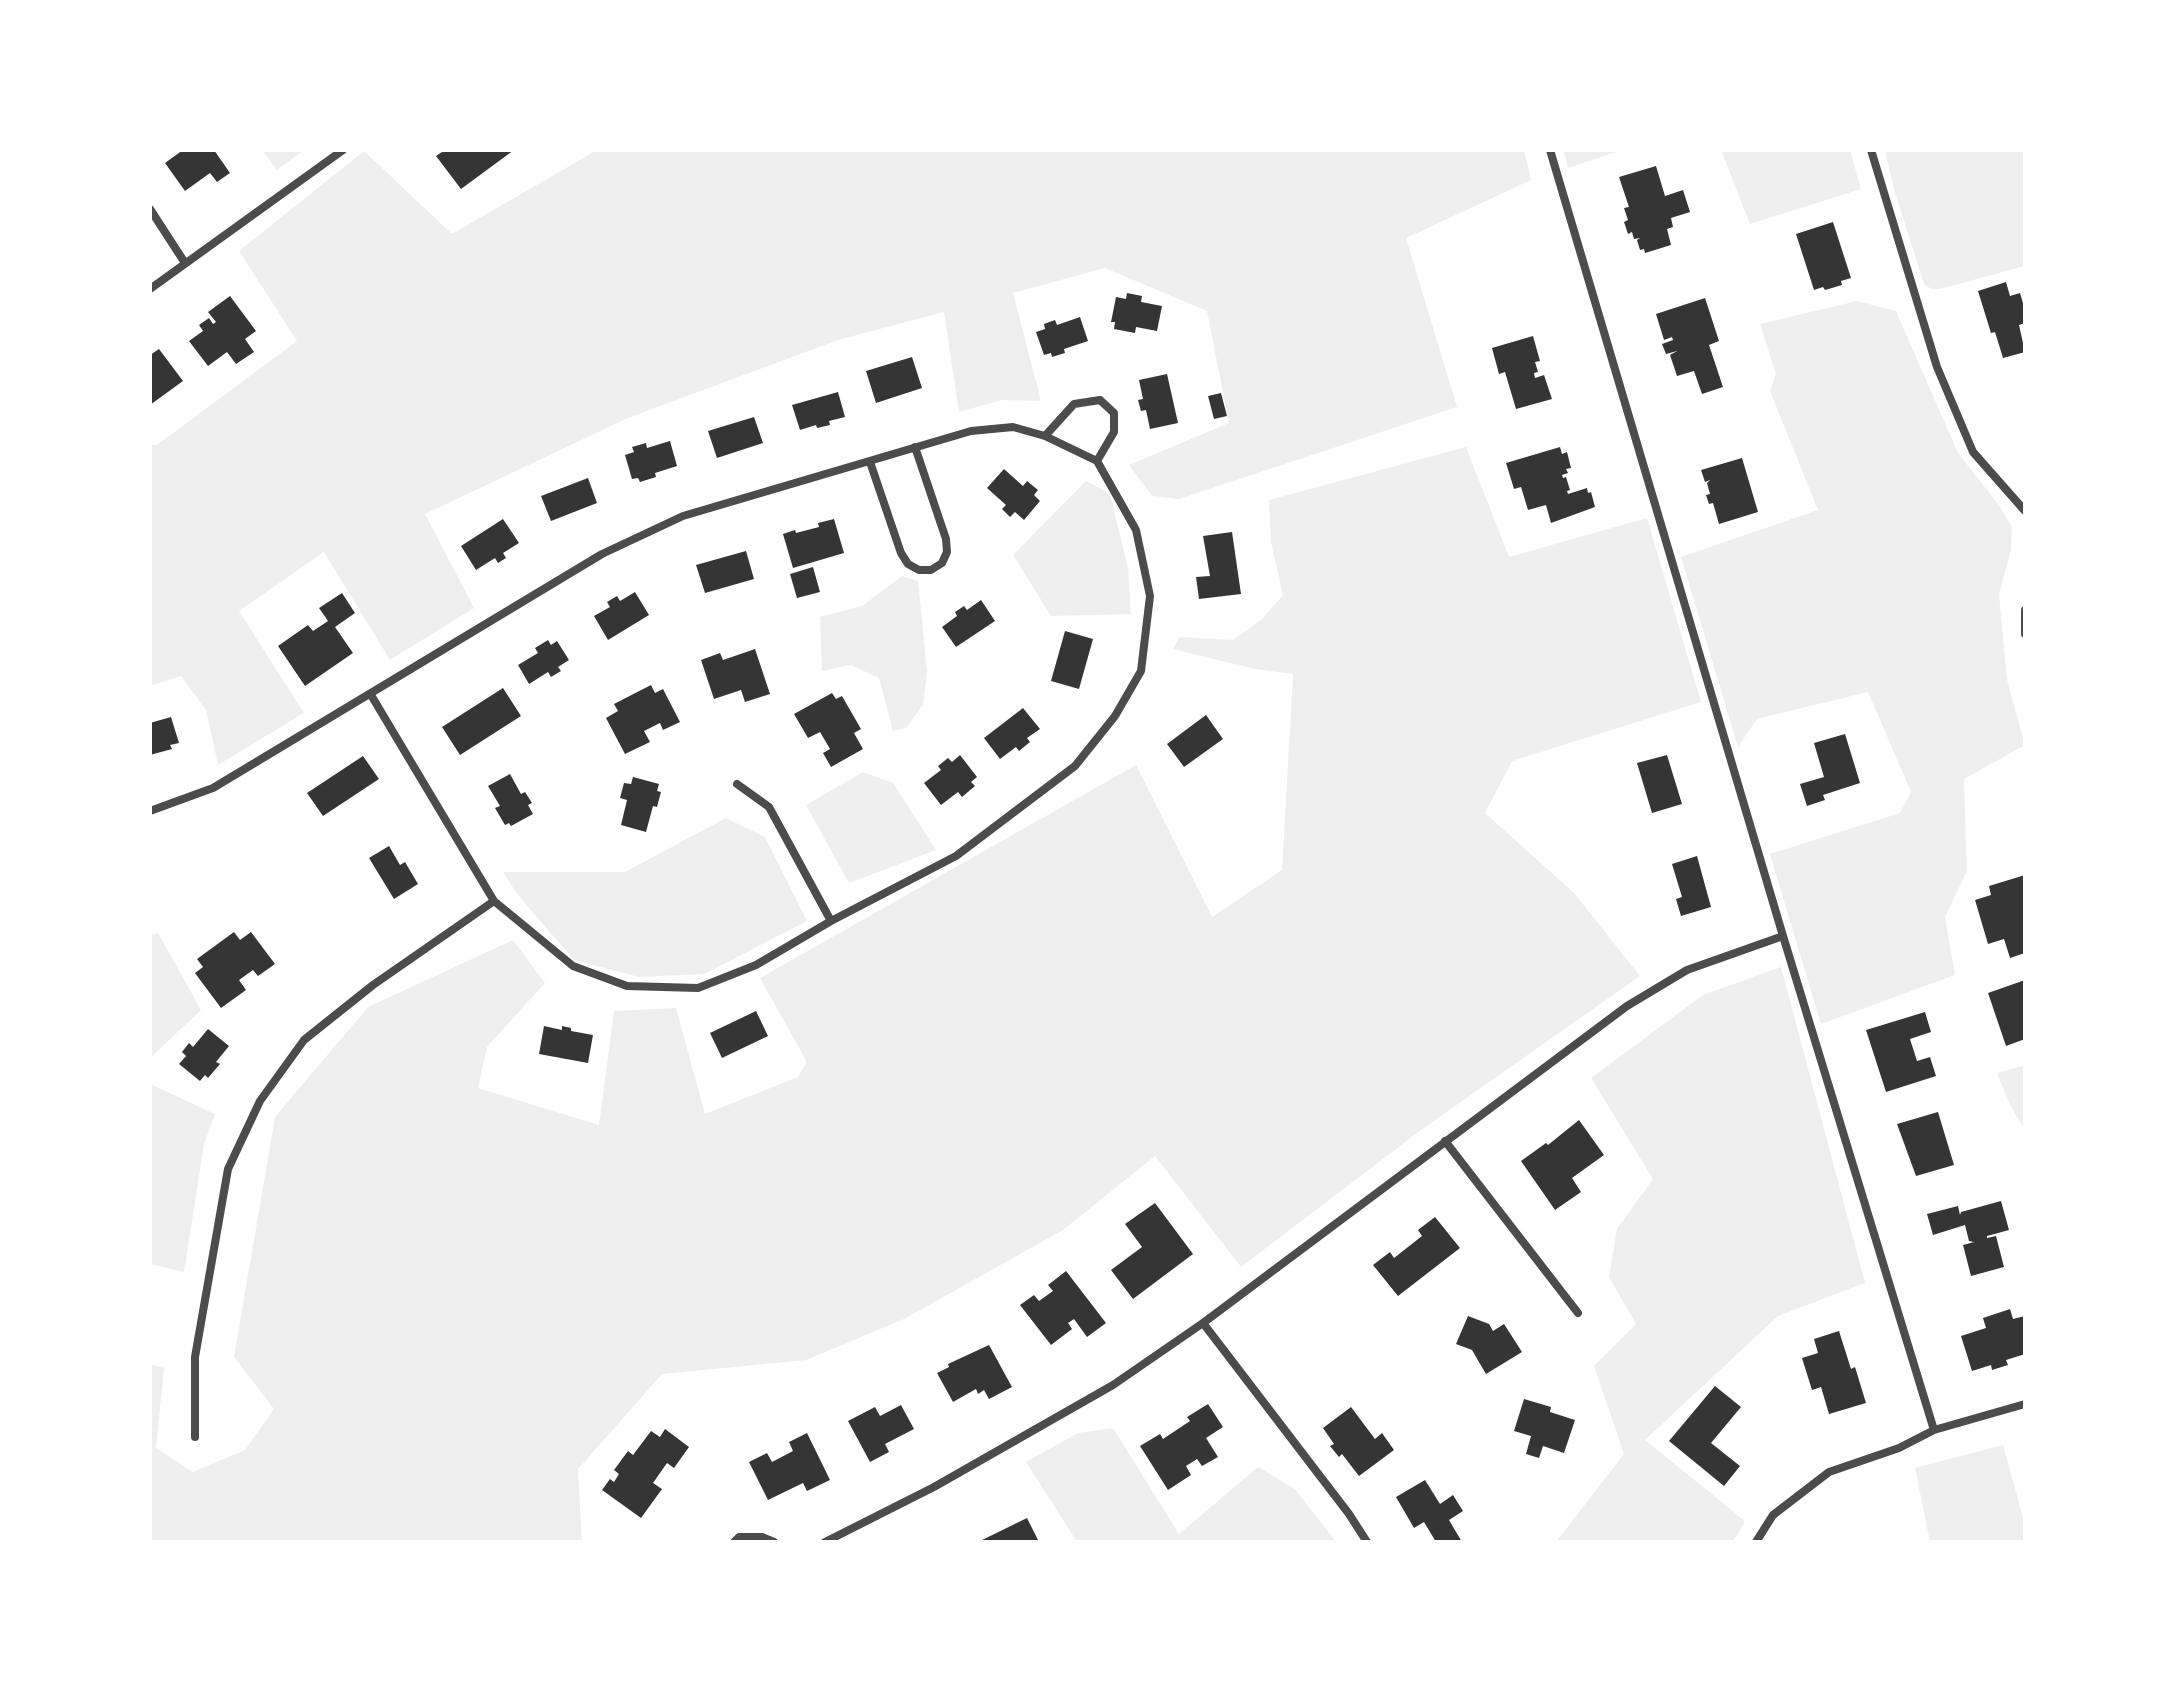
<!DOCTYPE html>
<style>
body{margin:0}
#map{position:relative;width:2175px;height:1692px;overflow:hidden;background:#fff;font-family:Commissioner,sans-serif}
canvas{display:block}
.frame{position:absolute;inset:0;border:152px solid #fff;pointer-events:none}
</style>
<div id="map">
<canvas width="2175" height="1692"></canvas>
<div class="frame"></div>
</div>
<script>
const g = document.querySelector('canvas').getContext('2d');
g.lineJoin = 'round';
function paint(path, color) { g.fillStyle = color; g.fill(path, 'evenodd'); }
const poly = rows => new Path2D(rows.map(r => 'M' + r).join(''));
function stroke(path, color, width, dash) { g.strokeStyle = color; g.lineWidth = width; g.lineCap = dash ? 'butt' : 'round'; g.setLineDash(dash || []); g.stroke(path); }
paint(poly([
 [262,150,304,150,277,170],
 [597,150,1524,150,1531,180,1406,238,1457,407,1179,499,1152,496,1129,465,1229,423,1207,311,1105,268,1013,293,1041,401,1002,400,959,412,944,312,838,340,628,418,425,514,474,608,390,660,324,552,239,611,304,713,218,765,206,710,181,676,150,686,150,445,157,445,297,341,239,251,364,151,452,234],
 [1563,150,1622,150,1568,168],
 [1721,150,1850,150,1861,189,1750,224],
 [1885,150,2025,150,2025,266,1940,289,1931,289,1924,284,1894,189],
 [1857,301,1896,311,1958,453,1999,505,2012,527,2011,550,1999,594,2007,680,2025,745,1964,779,1967,871,1945,917,1955,975,1821,1024,1770,854,1900,813,1911,792,1868,692,1757,719,1738,747,1681,557,1818,510,1770,391,1776,374,1760,324],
 [1466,447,1509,557,1647,518,1701,702,1512,761,1485,813,1574,893,1640,976,1421,1130,1241,1267,1155,1156,1063,1230,904,1319,806,1360,662,1374,578,1469,582,1542,150,1542,150,1364,164,1368,156,1448,193,1472,245,1450,274,1409,234,1357,275,1117,368,1007,513,940,545,983,487,1047,478,1088,599,1125,614,1011,676,1008,705,1114,798,1077,807,1062,760,978,1136,765,1212,917,1282,870,1293,674,1255,669,1173,649,1179,637,1233,640,1262,619,1283,595,1271,542,1269,500],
 [1086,481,1110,494,1128,568,1131,614,1051,616,1013,555],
 [902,576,918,581,927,672,923,705,906,728,893,731,879,678,851,665,822,671,820,617,862,606],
 [863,772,893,783,936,850,849,883,806,805],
 [726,818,765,837,807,921,704,974,639,977,574,960,517,894,503,872,625,872],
 [158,933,201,1010,150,1058,150,935],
 [1781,967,1865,1283,1778,1316,1645,1440,1745,1521,1733,1542,1556,1542,1624,1454,1594,1366,1636,1324,1609,1277,1617,1229,1653,1179,1591,1078,1703,995],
 [2025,1065,2025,1130,2010,1105,1997,1073],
 [150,1084,215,1114,204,1144,184,1272,150,1264],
 [1113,1428,1179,1534,1258,1467,1295,1489,1336,1542,1077,1542,1026,1462,1078,1433],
 [2003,1445,2025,1525,2025,1542,1930,1542,1915,1468]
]), '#eee');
paint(poly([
 [183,150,214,150,230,173,217,182,210,173,185,191,165,163],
 [445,150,514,150,461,189,436,156],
 [1656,166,1665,196,1683,190,1690,212,1671,218,1673,227,1667,229,1671,245,1645,253,1644,249,1640,250,1637,240,1640,238,1634,239,1632,232,1628,234,1624,222,1628,220,1624,208,1629,207,1619,177],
 [1833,222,1851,278,1841,281,1842,285,1825,290,1823,287,1814,290,1796,234],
 [2006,282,2010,296,2020,293,2025,310,2025,323,2019,325,2025,352,2003,358,1995,332,1991,333,1978,291],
 [1127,293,1142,296,1141,302,1162,306,1157,331,1136,327,1135,333,1114,329,1115,322,1111,322,1116,297,1126,299],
 [230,296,256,331,245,339,254,352,236,364,227,352,208,366,189,341,203,331,199,325,209,318,213,324,216,322,208,312],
 [1705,298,1719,341,1709,345,1723,387,1702,394,1694,371,1677,376,1670,355,1677,351,1666,354,1662,344,1673,340,1672,337,1664,340,1656,314],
 [1080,317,1088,341,1064,349,1065,353,1052,357,1051,353,1044,355,1036,332,1045,329,1044,324,1055,320,1057,325],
 [1533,336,1540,361,1535,362,1538,372,1534,373,1535,378,1544,375,1552,399,1516,409,1505,372,1499,374,1492,348],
 [159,349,183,381,150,405,150,355],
 [912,357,922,388,876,403,866,371],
 [1167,374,1178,423,1150,429,1146,410,1141,411,1138,400,1143,399,1139,380],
 [838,392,845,417,829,421,830,425,817,428,816,425,800,430,792,405],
 [1221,393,1227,416,1214,419,1208,396],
 [754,417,763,443,717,458,708,431],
 [670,441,677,466,655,473,656,477,640,482,638,478,632,479,625,455,634,452,632,447,646,443,647,448],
 [1560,447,1562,454,1567,452,1571,468,1566,469,1568,473,1562,475,1563,478,1566,477,1570,490,1567,491,1568,494,1587,488,1588,493,1591,492,1595,507,1551,523,1546,505,1528,510,1521,487,1514,489,1506,463],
 [1742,458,1758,512,1719,524,1713,503,1709,504,1706,495,1710,494,1707,483,1710,480,1705,482,1701,470],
 [1004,469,1023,486,1027,481,1038,490,1034,495,1040,501,1024,520,1015,512,1010,517,1002,509,1006,505,987,488],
 [588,478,597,503,551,521,541,496],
 [503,519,519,543,503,553,506,558,498,563,495,558,476,570,461,546],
 [834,519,844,553,793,568,783,534,795,530,796,533,819,527,818,523],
 [1232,532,1241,594,1199,599,1196,577,1210,576,1203,536],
 [746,551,754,579,705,593,696,565],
 [813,567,820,592,797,598,790,574],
 [635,592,649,615,608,640,594,616,610,607,607,602,617,596,620,601],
 [342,593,355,613,335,627,353,653,305,686,278,646,308,625,313,631,328,621,319,608],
 [981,600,995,621,956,647,942,627,957,616,955,612,964,606,967,610],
 [1065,631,1093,639,1079,689,1051,681],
 [548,640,551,645,557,641,569,660,558,667,561,671,551,677,548,672,529,684,518,665,538,653,535,648],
 [755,649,770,694,745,702,741,690,714,699,701,660,720,653,723,660],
 [651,685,655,693,663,689,680,722,663,730,660,723,644,731,650,742,625,754,606,718,618,711,614,704],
 [503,688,521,716,460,755,442,727],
 [832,693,836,699,842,696,861,729,854,733,863,749,831,767,823,753,830,749,820,732,808,738,794,714],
 [1023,708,1040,729,1027,738,1030,742,1019,751,1016,747,1000,759,984,738],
 [1206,715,1223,739,1184,767,1167,744],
 [171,717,179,743,170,745,172,749,150,755,150,723],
 [1845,734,1860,783,1823,795,1825,800,1807,806,1800,784,1824,777,1814,743],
 [960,755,977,777,971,782,975,786,962,797,958,792,941,805,924,783,941,770,938,766,948,758,952,762],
 [1667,755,1682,804,1652,813,1637,763],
 [363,756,379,779,323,816,307,793],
 [510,774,521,794,525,792,532,803,528,805,533,814,511,826,509,823,505,825,495,808,500,806,488,786],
 [633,777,659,784,657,791,661,792,657,807,653,806,646,832,621,825,627,800,620,798,624,783,631,784],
 [389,846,400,865,405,862,418,884,394,899,369,858],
 [1697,856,1711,907,1681,916,1676,899,1682,897,1672,864],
 [2025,875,2025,953,2010,958,2004,939,1988,944,1975,900,1991,895,1989,886],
 [234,932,240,940,251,932,275,964,258,976,253,970,239,980,246,990,221,1008,195,973,203,967,197,959],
 [2025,980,2025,1039,2006,1046,1988,993],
 [756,1011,768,1036,722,1058,710,1033],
 [1925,1012,1931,1032,1910,1039,1917,1061,1930,1057,1936,1076,1886,1092,1866,1030],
 [544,1026,562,1030,562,1026,571,1028,571,1031,593,1035,588,1063,539,1054],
 [208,1029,229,1046,216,1062,220,1064,208,1078,205,1075,200,1081,179,1064,186,1056,182,1052,189,1043,193,1047],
 [1938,1112,1954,1165,1916,1176,1897,1124],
 [1579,1120,1604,1155,1572,1178,1581,1192,1555,1210,1521,1161,1546,1143,1548,1145],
 [2001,1201,2009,1230,1987,1236,1987,1238,1996,1236,2004,1267,1971,1276,1963,1245,1974,1242,1969,1241,1965,1225,1933,1235,1927,1214,1958,1206,1960,1215,1961,1212],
 [1155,1203,1193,1254,1133,1299,1111,1270,1142,1247,1125,1224],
 [1435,1217,1460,1248,1398,1296,1373,1265,1390,1252,1394,1258,1422,1236,1418,1230],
 [1066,1271,1106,1323,1087,1337,1074,1319,1068,1323,1072,1329,1051,1345,1020,1305,1034,1295,1039,1301,1053,1291,1048,1285],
 [2010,1309,2013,1319,2025,1316,2025,1354,2006,1360,2008,1365,1992,1370,1991,1365,1972,1371,1961,1336,1986,1328,1983,1318],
 [1468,1316,1489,1324,1493,1331,1504,1324,1522,1352,1486,1374,1472,1350,1456,1344],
 [1839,1331,1851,1369,1855,1367,1866,1403,1829,1414,1821,1387,1812,1390,1802,1358,1818,1353,1814,1339],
 [989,1345,1012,1387,989,1399,984,1390,978,1394,976,1389,953,1402,937,1373,949,1367,948,1364],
 [1715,1386,1741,1407,1711,1443,1740,1466,1724,1486,1669,1441],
 [1524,1399,1551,1407,1550,1412,1575,1420,1564,1453,1543,1446,1539,1458,1526,1454,1531,1436,1514,1431],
 [1208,1404,1223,1427,1206,1438,1218,1457,1202,1466,1197,1459,1186,1466,1191,1475,1168,1490,1140,1446,1160,1434,1163,1439,1190,1421,1187,1417],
 [901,1405,914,1429,885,1444,889,1452,870,1462,848,1421,875,1407,880,1416],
 [1351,1407,1375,1439,1382,1433,1394,1450,1359,1476,1342,1454,1339,1457,1330,1446,1334,1444,1323,1428],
 [665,1429,689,1447,674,1468,667,1463,653,1483,662,1489,641,1518,602,1490,610,1479,614,1482,619,1474,614,1470,628,1451,633,1455,651,1431,660,1437],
 [807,1433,830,1480,807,1491,803,1483,768,1500,749,1462,767,1453,772,1462,793,1451,789,1442],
 [1425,1480,1440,1504,1453,1495,1463,1511,1449,1520,1462,1542,1436,1542,1424,1522,1414,1528,1396,1497],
 [1027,1518,1039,1542,978,1542]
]), '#353535');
stroke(poly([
 [1550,150,1783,936,1934,1430],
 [1871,150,1937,367,1973,452,2025,511],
 [150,209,185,263],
 [150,289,343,150],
 [1045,436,1074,404,1100,400,1114,413,1114,432,1097,461],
 [870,462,901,553,908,564,919,570,931,570,942,563,947,552,946,539,915,447],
 [2025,610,2025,634],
 [737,784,769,807,831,921],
 [150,811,213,788,602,554,683,516,971,431,1013,427,1045,436,1097,461,1136,530,1150,596,1141,671,1115,716,1075,766,956,856,831,921,756,965,698,988,627,986,573,966,494,901,371,695],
 [1445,1141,1578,1313],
 [1203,1323,1349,1514,1367,1542],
 [195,1437,195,1357,228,1169,260,1101,304,1040,373,985,494,901],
 [734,1542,739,1537,762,1537,774,1542],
 [825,1542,934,1487,1113,1385,1203,1323,1627,1006,1687,970,1783,936],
 [1756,1542,1773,1515,1829,1472,1899,1448,1934,1430,2025,1404]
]), '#4c4c4c', 8);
</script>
